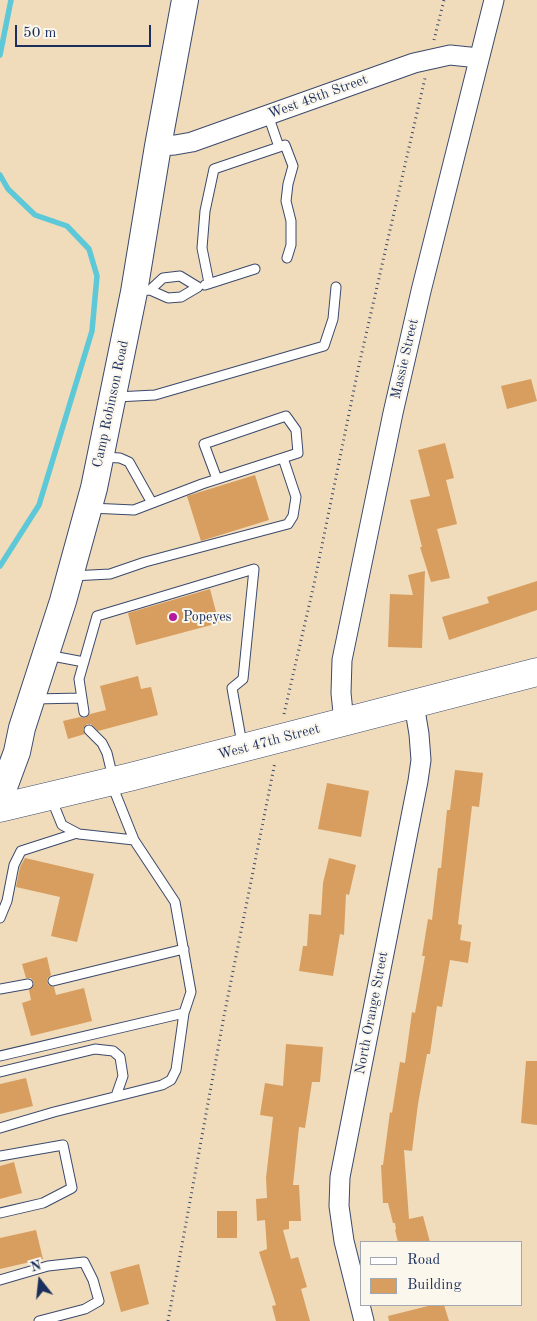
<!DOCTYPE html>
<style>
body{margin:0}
#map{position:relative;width:537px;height:1321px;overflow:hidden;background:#f0dcba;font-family:"Old Standard TT",serif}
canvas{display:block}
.legend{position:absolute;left:360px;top:1241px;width:162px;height:65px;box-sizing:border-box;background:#fbf7ec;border:1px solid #a1a7b3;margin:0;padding:6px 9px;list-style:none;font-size:15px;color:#1b2f5e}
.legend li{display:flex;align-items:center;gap:10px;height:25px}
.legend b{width:25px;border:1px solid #a1a7b3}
.north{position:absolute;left:15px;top:1256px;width:50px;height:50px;-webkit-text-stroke:4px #fbf7ec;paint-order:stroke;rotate:344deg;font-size:14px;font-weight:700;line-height:20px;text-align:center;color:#1b2f5e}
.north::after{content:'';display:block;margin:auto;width:18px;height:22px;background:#1b2f5e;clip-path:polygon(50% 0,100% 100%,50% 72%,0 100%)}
.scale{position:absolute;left:15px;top:25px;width:136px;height:22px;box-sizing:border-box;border:2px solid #1b2f5e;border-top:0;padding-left:6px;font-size:15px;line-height:18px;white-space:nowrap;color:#1b2f5e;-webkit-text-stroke:4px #fbf7ec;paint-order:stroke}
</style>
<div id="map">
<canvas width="537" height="1321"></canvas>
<ul class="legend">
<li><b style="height:6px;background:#fff"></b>Road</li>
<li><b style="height:14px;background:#d89e60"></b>Building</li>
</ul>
<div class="north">N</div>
<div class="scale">50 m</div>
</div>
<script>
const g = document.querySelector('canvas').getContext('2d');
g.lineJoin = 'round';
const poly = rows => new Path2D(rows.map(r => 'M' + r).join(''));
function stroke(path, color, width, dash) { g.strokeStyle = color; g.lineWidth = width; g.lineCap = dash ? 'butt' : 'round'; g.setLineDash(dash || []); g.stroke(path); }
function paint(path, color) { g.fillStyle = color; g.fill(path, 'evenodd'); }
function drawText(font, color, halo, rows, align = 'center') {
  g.font = font + ' "Old Standard TT",serif'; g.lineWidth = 4; g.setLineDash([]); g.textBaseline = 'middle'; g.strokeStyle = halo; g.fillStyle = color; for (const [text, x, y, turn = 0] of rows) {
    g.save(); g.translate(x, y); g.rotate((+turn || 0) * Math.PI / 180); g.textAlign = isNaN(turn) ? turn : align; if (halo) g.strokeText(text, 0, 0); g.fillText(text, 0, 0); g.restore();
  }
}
stroke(poly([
 [0,55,11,0],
 [0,175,8,189,35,215,67,226,89,249,97,276,92,331,39,505,0,566]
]), '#5dc8d7', 5.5);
paint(poly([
 [531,379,537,401,507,409,501,386],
 [445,443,454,478,446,480,457,524,437,529,450,578,431,582,420,547,422,547,410,500,430,496,418,450],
 [255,475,269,520,201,541,187,496],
 [425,571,422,648,388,647,390,594,413,595,408,575],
 [537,581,537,610,449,640,442,617,489,603,487,597],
 [210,589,219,623,136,645,128,613],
 [138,676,141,689,151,687,158,715,98,731,91,724,87,724,83,729,85,734,68,739,63,721,80,717,85,718,90,714,106,710,100,686],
 [455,770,483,773,479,807,472,806,458,924,462,925,460,940,471,942,468,963,450,960,442,1007,437,1006,430,1054,427,1054,418,1104,412,1151,404,1150,409,1219,423,1216,430,1242,398,1242,395,1230,396,1229,395,1223,393,1223,388,1203,383,1203,381,1165,383,1165,390,1112,392,1113,400,1062,405,1063,412,1012,415,1013,425,956,422,956,428,919,432,920,438,868,441,868,447,810,450,810],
 [327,783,369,791,361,837,318,829],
 [25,858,94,874,77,942,51,936,60,897,16,887,20,867],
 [329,858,356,865,349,895,346,894,344,935,340,934,333,976,299,971,303,946,307,946,309,914,321,915,323,883],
 [47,957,51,975,47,979,48,985,54,987,56,995,84,988,92,1021,31,1036,22,1003,31,1000,29,990,32,988,34,983,31,978,26,978,22,964],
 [286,1044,323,1047,320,1082,312,1082,305,1128,299,1127,293,1185,299,1185,301,1221,289,1221,289,1229,283,1230,291,1259,298,1257,307,1287,301,1289,310,1321,276,1321,272,1306,276,1305,259,1252,267,1249,265,1220,257,1221,256,1199,267,1198,266,1178,273,1117,260,1115,265,1083,283,1086],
 [526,1061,537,1061,537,1125,521,1123],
 [26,1078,33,1106,0,1114,0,1084],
 [14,1162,22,1193,0,1199,0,1166],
 [217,1211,237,1211,237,1238,217,1238],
 [36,1230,43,1259,0,1269,0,1238],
 [139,1264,149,1304,121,1312,110,1272],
 [432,1305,444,1305,449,1321,389,1321,388,1316]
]), '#d89e60');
const service = poly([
 [268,115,279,147],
 [209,283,202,248,205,211,214,169,285,145,293,166,288,184,286,201,291,221,291,245,287,258],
 [205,285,255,269],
 [137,291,150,290,163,278,180,276,198,287,181,297,168,298,150,290],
 [116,397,155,395,324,346,333,319,336,287],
 [102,457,120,458,129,462,152,503],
 [90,508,134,510,202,484,298,453,296,430,286,416,204,444,217,479],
 [72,576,110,574,145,562,288,524,293,516,296,497,283,458],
 [47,655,84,662],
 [34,699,82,698],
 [84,712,79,679,97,616,254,569,243,679,232,688,242,744],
 [89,730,102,743,107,753,113,778],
 [112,785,134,840,175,902,191,992,184,1013],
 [51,798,62,825,79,834,134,840],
 [0,918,7,901,14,865,21,851,77,833],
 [53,981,184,949],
 [0,989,28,984],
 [0,1056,184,1013,176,1070,171,1080,162,1085,54,1112,0,1128],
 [0,1072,95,1049,113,1051,120,1057,123,1076,116,1096],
 [0,1156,63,1145,72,1188,43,1203,0,1213],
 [0,1280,48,1266,84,1262,93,1280,99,1301,85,1309,39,1321]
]);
const minor = poly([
 [158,146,175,145,192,142,414,63,450,55,479,58],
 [344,722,341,693,342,660,393,413,421,291,494,0],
 [364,1321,344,1241,339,1206,340,1177,418,781,421,760,419,734,414,704]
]);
const secondary = poly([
 [0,798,17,752,22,728,63,601,94,488,134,292,158,146,185,0]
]);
const primary = poly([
 [0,808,130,777,537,672]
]);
stroke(service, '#3b496c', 11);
stroke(minor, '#3b496c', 21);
stroke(secondary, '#3b496c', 28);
stroke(primary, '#3b496c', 29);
stroke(poly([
 [434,40,444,0],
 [284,714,314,584,359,365,425,78],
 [168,1321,224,1016,275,762]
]), '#3b496c', 3, [1, 4]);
stroke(service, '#fff', 9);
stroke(minor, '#fff', 19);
stroke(secondary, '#fff', 26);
stroke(primary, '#fff', 28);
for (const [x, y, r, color] of [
 [173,617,5,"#b5179e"]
]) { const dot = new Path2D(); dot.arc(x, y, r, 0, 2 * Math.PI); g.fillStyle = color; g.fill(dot); stroke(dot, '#fbf7ec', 2); }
drawText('14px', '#1b2f5e', '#fbf7ec', [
 ["West 48th Street",318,97,-20],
 ["Massie Street",405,359,-77],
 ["Camp Robinson Road",111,404,-78],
 ["West 47th Street",269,742,-15],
 ["North Orange Street",372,1013,-79]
]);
drawText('14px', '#1b2f5e', '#fbf7ec', [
 ["Popeyes",183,617]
], 'left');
</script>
